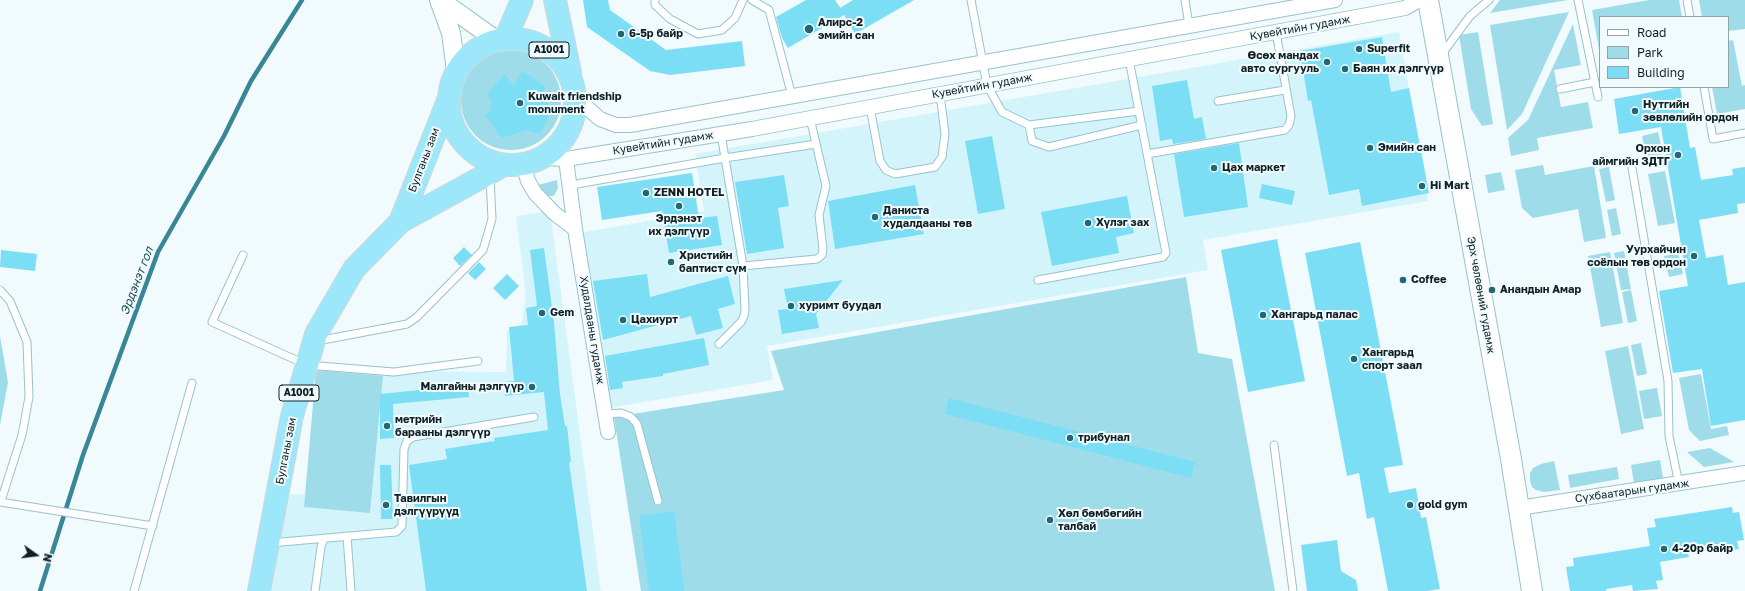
<!DOCTYPE html>
<meta charset="utf-8">
<style>
body{margin:0}
#map{position:relative;width:1745px;height:591px;overflow:hidden;background:#f1fafd;font-family:"Golos Text",sans-serif}
canvas{display:block}
.legend{position:absolute;left:1599px;top:16px;width:130px;height:72px;box-sizing:border-box;background:#f1fafd;border:1px solid #96a3a6;margin:0;padding:5px 7px;list-style:none;font-size:12px;color:#0e2024}
.legend li{display:flex;align-items:center;gap:8px;height:20px}
.legend b{width:20px;border:1px solid #96a3a6}
.north{position:absolute;left:16px;top:535px;width:40px;height:40px;-webkit-text-stroke:3px #f1fafd;paint-order:stroke;rotate:104deg;font-size:11px;font-weight:700;line-height:16px;text-align:center;color:#0e2024}
.north::after{content:'';display:block;margin:auto;width:14px;height:18px;background:#0e2024;clip-path:polygon(50% 0,100% 100%,50% 72%,0 100%)}
</style>
<div id="map">
<canvas width="1745" height="591"></canvas>
<ul class="legend">
<li><b style="height:5px;background:#fff"></b>Road</li>
<li><b style="height:11px;background:#9fdcea"></b>Park</li>
<li><b style="height:11px;background:#7bdef5"></b>Building</li>
</ul>
<div class="north">N</div>
</div>
<script>
const g = document.querySelector('canvas').getContext('2d');
g.lineJoin = 'round';
function paint(path, color) { g.fillStyle = color; g.fill(path, 'evenodd'); }
const poly = rows => new Path2D(rows.map(r => 'M' + r).join(''));
function stroke(path, color, width, dash) { g.strokeStyle = color; g.lineWidth = width; g.lineCap = dash ? 'butt' : 'round'; g.setLineDash(dash || []); g.stroke(path); }
function drawText(font, color, halo, rows, align = 'center') {
  g.font = font + ' "Golos Text",sans-serif'; g.lineWidth = 4; g.setLineDash([]); g.textBaseline = 'middle'; g.strokeStyle = halo; g.fillStyle = color; for (const [text, x, y, turn = 0] of rows) {
    g.save(); g.translate(x, y); g.rotate((+turn || 0) * Math.PI / 180); g.textAlign = isNaN(turn) ? turn : align; if (halo) g.strokeText(text, 0, 0); g.fillText(text, 0, 0); g.restore();
  }
}
paint(poly([
 [1399,32,1428,201,1203,240,1208,270,767,346,773,380,609,408,580,233,704,211,695,154],
 [550,211,601,591,262,591,264,494,352,495,354,371,506,372,507,331,522,324,526,295,516,216]
]), '#d4f4fc');
paint(poly([
 [1500,0,1568,0,1490,13],
 [1649,0,1679,0,1682,17,1600,17,1600,55,1592,10],
 [1699,0,1745,0,1745,29,1728,31,1728,17,1702,17],
 [1569,12,1522,114,1507,130,1490,25],
 [1573,24,1581,65,1554,70,1561,107,1588,102,1593,128,1537,138,1539,150,1511,156,1508,138,1528,120],
 [1478,32,1493,124,1482,126,1471,109,1459,35],
 [1733,40,1742,86,1745,85,1745,109,1717,114,1712,87,1728,87,1728,41],
 '461 100a50 50 0 1 1 100 0a50 50 0 1 1-100 0Z',
 [1658,132,1663,154,1646,157,1642,136],
 [1543,165,1545,175,1594,166,1606,238,1584,242,1578,209,1533,218,1522,208,1515,170],
 [1609,167,1615,200,1606,202,1599,169],
 [1665,171,1675,223,1658,226,1648,174],
 [1501,172,1505,190,1488,193,1485,175],
 [557,180,558,188,554,196,547,196,543,193,538,185],
 [1616,208,1621,234,1612,236,1607,210],
 [1624,251,1631,289,1621,290,1614,253],
 [1610,252,1623,323,1601,327,1588,256],
 [1678,253,1683,274,1669,277,1664,256],
 [1186,277,1198,353,1232,359,1275,591,641,591,614,417,784,390,771,351],
 [1631,290,1637,321,1628,323,1622,292],
 [0,336,8,382,0,425],
 [1641,343,1647,374,1637,376,1631,345],
 [1628,346,1644,429,1621,434,1605,351],
 [316,370,383,376,370,513,304,507],
 [1701,374,1711,429,1727,426,1729,435,1700,441,1689,430,1679,378],
 [1657,388,1662,416,1644,419,1639,391],
 [1710,448,1734,462,1704,467,1687,452],
 [1660,460,1663,478,1634,483,1631,465],
 [1554,461,1560,490,1544,492,1536,490,1532,487,1530,481,1530,473,1533,468,1541,464],
 [1617,467,1619,479,1570,488,1568,475]
]), '#9fdcea');
stroke(poly([
 [40,591,83,455,158,252,224,136,251,81,302,0]
]), '#398696', 4.5);
paint(poly([
 [583,0,608,0,610,10,666,50,742,41,745,66,670,75,650,71,587,27],
 [806,0,835,0,841,9,840,8,853,0,914,0,855,34,844,15,788,48,782,38,776,17],
 [1382,37,1391,92,1409,88,1429,193,1362,206,1359,189,1329,195,1311,100,1308,101,1300,51],
 [522,71,545,86,543,94,547,103,553,107,540,134,526,130,502,138,485,115,490,111,492,101,487,94,505,74,514,86],
 [1187,80,1194,119,1202,117,1206,139,1173,144,1172,139,1160,141,1152,86],
 [1680,87,1690,148,1695,147,1701,180,1733,175,1732,169,1745,167,1745,203,1737,204,1738,213,1699,220,1706,258,1723,255,1728,285,1745,282,1745,420,1711,426,1702,369,1673,373,1659,291,1688,286,1661,127,1619,134,1614,99],
 [992,136,1005,209,978,214,965,141],
 [1239,143,1248,207,1184,217,1174,154],
 [692,173,699,218,717,216,722,245,669,253,662,211,602,220,597,187],
 [784,175,789,206,778,208,784,248,747,254,735,182],
 [1262,184,1295,191,1292,205,1259,198],
 [915,185,924,234,835,249,828,201],
 [1127,196,1134,233,1116,237,1119,253,1052,266,1041,212],
 [1277,239,1305,381,1248,392,1221,250],
 [1360,242,1403,465,1384,468,1389,493,1416,488,1421,518,1426,517,1440,589,1427,591,1388,591,1374,517,1367,519,1359,473,1347,476,1305,253],
 [464,247,472,255,460,266,453,258],
 [544,248,554,322,560,394,565,426,567,426,571,462,569,462,587,591,426,591,409,465,447,459,445,449,495,441,494,438,548,430,544,392,505,396,504,382,514,381,509,327,528,325,526,308,537,306,530,250],
 [1,250,37,254,35,271,0,267],
 [479,262,486,269,475,280,468,273],
 [507,274,519,286,505,300,493,288],
 [647,274,650,297,728,276,735,304,718,309,723,328,696,335,691,316,603,340,593,281],
 [843,280,816,314,819,328,782,334,778,310,788,309,784,289],
 [704,338,709,365,663,374,663,376,622,382,623,388,610,390,605,356],
 [468,385,469,397,393,404,394,438,380,439,380,394],
 [949,398,1195,462,1191,478,945,414],
 [380,465,391,465,393,519,381,519],
 [1732,507,1733,513,1739,512,1744,540,1737,541,1739,549,1715,554,1713,546,1687,550,1689,557,1660,562,1663,580,1656,581,1658,589,1633,591,1632,585,1606,589,1607,591,1570,591,1566,567,1574,566,1573,558,1650,546,1647,528,1656,527,1654,519],
 [674,511,684,591,649,591,639,516],
 [1337,540,1341,571,1356,580,1358,591,1307,591,1301,545]
]), '#7bdef5');
const service = poly([
 [655,0,655,5,670,19,698,34,722,30,735,18,743,0],
 [752,0,769,10,792,96],
 [971,0,987,85,1002,112,1029,125,1139,111],
 [1185,0,1189,25],
 [1578,0,1598,97],
 [1687,0,1690,17],
 [1442,54,1470,16,1489,0],
 [1704,87,1713,139,1745,133],
 [1560,89,1595,82],
 [1218,101,1285,90],
 [870,107,880,161,886,170,895,174,935,167,942,157,945,134,940,94],
 [1029,125,1032,141,1049,147,1142,125],
 [721,134,743,266,817,259,822,255,823,249,819,215,826,186,810,118],
 [1147,154,1285,130,1289,125,1291,116,1276,32],
 [1632,168,1668,381,1669,436,1679,484],
 [571,185,725,158,816,144],
 [243,255,212,322,307,365,394,372,478,361],
 [1038,280,1163,257,1166,253,1129,59],
 [0,290,10,301,27,342,29,397,22,435,1,501],
 [317,341,407,324,417,317,483,250,492,219,490,177],
 [719,344,741,322,744,316,745,309,743,266],
 [606,414,621,413,631,417,637,424,658,501],
 [1274,445,1293,591],
 [0,502,153,526],
 [347,536,351,591],
 [270,543,396,532,402,526,404,449,407,441,413,437,534,417],
 [134,591,192,383],
 [315,591,321,547,324,538]
]);
const minor = poly([
 [576,98,600,119,616,125,630,125,1335,0],
 [541,158,566,159,752,129,1405,8,1419,0],
 [566,159,575,229,608,432],
 [523,164,528,181,535,193,554,213,575,229],
 [1519,508,1745,473]
]);
const tertiary = poly([
 [439,0,451,33,456,71],
 [440,0,496,40]
]);
const secondary = poly([
 [1428,0,1511,459,1532,591]
]);
const trunk = poly([
 [555,0,570,72],
 [506,38,522,0],
 '449 102a63 63 0 1 1 126 0a63 63 0 1 1-126 0Z',
 [400,222,449,98],
 [259,591,292,416,316,334,354,269,400,222,504,165]
]);
stroke(service, '#97c3cd', 9);
stroke(minor, '#97c3cd', 16);
stroke(tertiary, '#97c3cd', 20);
stroke(secondary, '#97c3cd', 22);
stroke(trunk, '#d4d7d8', 24);
stroke(service, '#fff', 7);
stroke(minor, '#fff', 14);
stroke(tertiary, '#fff', 18);
stroke(secondary, '#fff', 20);
stroke(trunk, '#9ce8fa', 22);
for (const [x, y, r, color] of [
 [809,29,5,"#216877"],
 [621,34,4,"#216877"],
 [1359,49,4,"#216877"],
 [1327,62,4,"#216877"],
 [1345,69,4,"#216877"],
 [520,103,4,"#216877"],
 [1635,111,4,"#216877"],
 [1370,148,4,"#216877"],
 [1678,155,4,"#216877"],
 [1214,168,4,"#216877"],
 [1422,186,4,"#216877"],
 [646,193,4,"#216877"],
 [679,206,4,"#216877"],
 [875,217,4,"#216877"],
 [1088,223,4,"#216877"],
 [1694,256,4,"#216877"],
 [671,262,4,"#216877"],
 [1403,280,4,"#216877"],
 [1492,290,4,"#216877"],
 [791,306,4,"#216877"],
 [542,313,4,"#216877"],
 [1263,315,4,"#216877"],
 [623,320,4,"#216877"],
 [1354,359,4,"#216877"],
 [532,387,4,"#216877"],
 [387,426,4,"#216877"],
 [1070,438,4,"#216877"],
 [386,505,4,"#216877"],
 [1410,505,4,"#216877"],
 [1050,520,4,"#216877"],
 [1664,549,4,"#216877"]
]) { const dot = new Path2D(); dot.arc(x, y, r, 0, 2 * Math.PI); g.fillStyle = color; g.fill(dot); stroke(dot, '#f1fafd', 1.5); }
for (const [x, y, w] of [
 [549,50,40],
 [299,393,40]
]) { const box = new Path2D(); box.roundRect(x - w / 2, y - 8, w, 16, 3); g.fillStyle = '#f1fafd'; g.fill(box); stroke(box, '#0e2024', 1); }
drawText('bold 10px', '#0e2024', null, [
 ["A1001",549,50],
 ["A1001",299,393]
]);
drawText('bold 11px', '#0e2024', '#f1fafd', [
 ["Aлирс-2",818,23],
 ["эмийн сан",818,36],
 ["6-5р байр",629,34],
 ["Superfit",1367,49],
 ["Өсөх мандах",1319,56,"right"],
 ["авто сургууль",1319,69,"right"],
 ["Баян их дэлгүүр",1353,69],
 ["Kuwait friendship",528,97],
 ["monument",528,110],
 ["Нутгийн",1643,105],
 ["зөвлөлийн ордон",1643,118],
 ["Эмийн сан",1378,148],
 ["Орхон",1670,149,"right"],
 ["аймгийн ЗДТГ",1670,162,"right"],
 ["Цах маркет",1222,168],
 ["Hi Mart",1430,186],
 ["ZENN HOTEL",654,193],
 ["Даниста",883,211],
 ["худалдааны төв",883,224],
 ["Эрдэнэт",679,219,"center"],
 ["их дэлгүүр",679,232,"center"],
 ["Хүлэг зах",1096,223],
 ["Уурхайчин",1686,250,"right"],
 ["соёлын төв ордон",1686,263,"right"],
 ["Христийн",679,256],
 ["баптист сүм",679,269],
 ["Coffee",1411,280],
 ["Анандын Амар",1500,290],
 ["хуримт буудал",799,306],
 ["Gem",550,313],
 ["Хангарьд палас",1271,315],
 ["Цахиурт",631,320],
 ["Хангарьд",1362,353],
 ["спорт заал",1362,366],
 ["Малгайны дэлгүүр",524,387,"right"],
 ["метрийн",395,420],
 ["барааны дэлгүүр",395,433],
 ["трибунал",1078,438],
 ["Тавилгын",394,499],
 ["дэлгүүрүүд",394,512],
 ["gold gym",1418,505],
 ["Хөл бөмбөгийн",1058,514],
 ["талбай",1058,527],
 ["4-20р байр",1672,549]
], 'left');
drawText('11px', '#0e2024', '#f1fafd', [
 ["Кувейтийн гудамж",1300,28,-10],
 ["Кувейтийн гудамж",982,86,-10],
 ["Кувейтийн гудамж",663,143,-9],
 ["Булганы зам",424,160,-69],
 ["Эрх чөлөөний гудамж",1481,295,80],
 ["Худалдааны гудамж",592,330,81],
 ["Булганы зам",286,451,-79],
 ["Сүхбаатарын гудамж",1632,491,-8]
]);
drawText('italic 12px', '#214e58', '#f1fafd', [
 ["Эрдэнэт гол",137,281,-69]
]);
</script>
